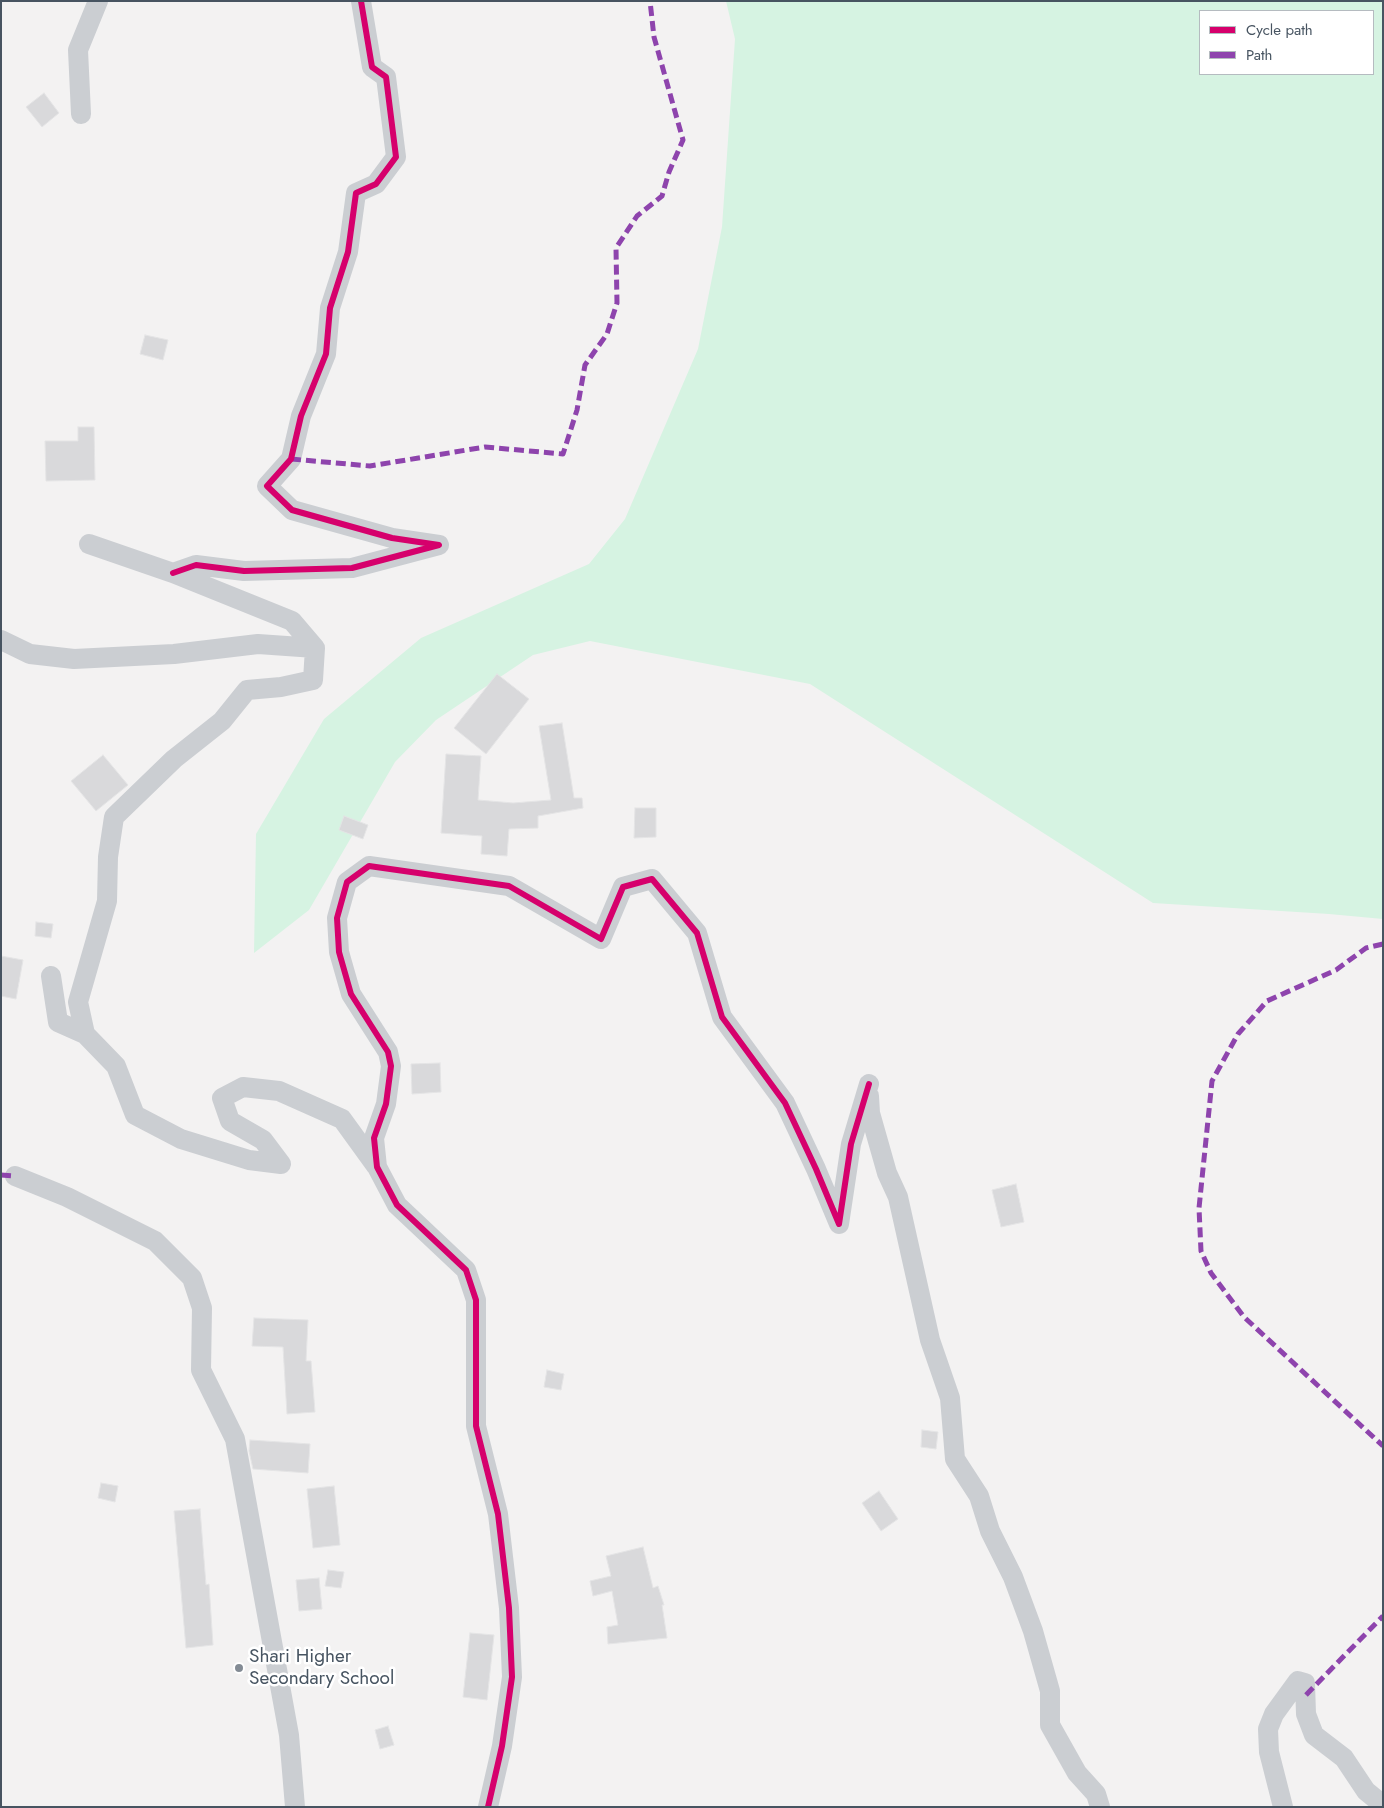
<!DOCTYPE html>
<style>
body{margin:0}
#map{position:relative;width:1384px;height:1808px;overflow:hidden;background:#f3f2f2;font-family:Jost,sans-serif}
canvas{display:block}
.frame{position:absolute;inset:0;border:2px solid #475461;pointer-events:none}
.legend{position:absolute;left:1199px;top:10px;width:175px;height:65px;box-sizing:border-box;background:#fff;border:1px solid #b5bbc0;margin:0;padding:6px 9px;list-style:none;font-size:15px;color:#475461}
.legend li{display:flex;align-items:center;gap:10px;height:25px}
.legend b{width:25px;border:1px solid #b5bbc0}
</style>
<div id="map">
<canvas width="1384" height="1808"></canvas>
<div class="frame"></div>
<ul class="legend">
<li><b style="height:6px;background:#d6006c"></b>Cycle path</li>
<li><b style="height:6px;background:#8e44ad"></b>Path</li>
</ul>
</div>
<script>
const g = document.querySelector('canvas').getContext('2d');
g.lineJoin = 'round';
function paint(path, color) { g.fillStyle = color; g.fill(path, 'evenodd'); }
const poly = rows => new Path2D(rows.map(r => 'M' + r).join(''));
function stroke(path, color, width, dash) { g.strokeStyle = color; g.lineWidth = width; g.lineCap = dash ? 'butt' : 'round'; g.setLineDash(dash || []); g.stroke(path); }
function drawText(font, color, halo, rows, align = 'center') {
  g.font = font + ' Jost,sans-serif'; g.lineWidth = 5; g.setLineDash([]); g.textBaseline = 'middle'; g.strokeStyle = halo; g.fillStyle = color; for (const [text, x, y, turn = 0] of rows) {
    g.save(); g.translate(x, y); g.rotate((+turn || 0) * Math.PI / 180); g.textAlign = isNaN(turn) ? turn : align; if (halo) g.strokeText(text, 0, 0); g.fillText(text, 0, 0); g.restore();
  }
}
paint(poly([
 [726,1,1383,1,1383,919,1329,914,1153,903,810,684,590,641,533,655,436,720,395,762,309,910,254,953,256,834,324,719,421,638,589,564,625,519,698,349,722,227,735,39],
 [1200,11,1373,11,1373,74,1200,74]
]), '#d6f3e2');
const building = poly([
 [44,93,59,113,42,127,26,107,44,93],
 [145,335,168,340,163,360,140,354,145,335],
 [78,427,94,427,95,480,46,481,45,441,78,441,78,427],
 [497,674,529,699,486,754,454,728,497,674],
 [562,723,574,798,582,798,583,808,538,816,538,828,509,829,507,856,481,854,482,836,441,833,446,754,481,756,478,800,513,803,551,800,539,726,562,723],
 [103,755,128,785,96,811,71,781,103,755],
 [635,808,656,808,656,837,634,838,635,808],
 [344,816,368,825,363,839,339,830,344,816],
 [36,922,53,924,51,938,35,936,36,922],
 [1,956,23,960,16,999,1,996,1,956],
 [440,1063,441,1092,412,1094,411,1064,440,1063],
 [1016,1184,1024,1222,1001,1227,992,1190,1016,1184],
 [254,1318,308,1320,306,1361,311,1361,315,1412,287,1414,283,1347,252,1346,254,1318],
 [547,1370,564,1374,561,1390,544,1387,547,1370],
 [922,1430,938,1432,936,1449,921,1447,922,1430],
 [250,1440,310,1444,308,1473,253,1469,249,1451,250,1440],
 [101,1483,118,1486,115,1502,98,1498,101,1483],
 [334,1486,340,1545,313,1548,307,1489,334,1486],
 [879,1491,898,1519,881,1531,862,1503,879,1491],
 [200,1509,206,1585,209,1584,213,1645,186,1648,174,1511,200,1509],
 [643,1547,653,1588,658,1586,664,1605,662,1605,667,1638,608,1644,607,1627,618,1625,612,1591,593,1596,590,1581,611,1576,606,1556,643,1547],
 [328,1570,344,1572,341,1588,325,1586,328,1570],
 [319,1578,322,1609,299,1611,296,1580,319,1578],
 [470,1633,494,1635,487,1700,463,1697,470,1633],
 [388,1726,394,1745,380,1749,375,1730,388,1726]
]);
paint(building, '#d9d9db');
stroke(building, '#e4e4e5', 1);
stroke(poly([
 [81,114,78,50,98,1],
 [173,573,196,565,244,571,352,568,439,545,392,538,292,510,267,486,291,459,301,416,326,354,330,308,348,252,356,193,376,184,396,157,386,77,372,67,361,1],
 [1,640,30,654,74,659,174,654,258,644,315,648],
 [51,976,58,1022,85,1034,116,1066,135,1115,181,1139,249,1160,281,1164,263,1140,230,1121,222,1098,243,1087,279,1091,342,1119,376,1166],
 [85,1034,78,1002,107,901,108,857,114,817,174,759,222,721,247,690,281,687,313,680,315,648,292,621,173,573,89,544],
 [869,1096,870,1113,887,1173,898,1197,930,1340,950,1398,955,1459,979,1496,990,1531,1013,1577,1033,1631,1050,1691,1050,1725,1077,1773,1096,1794,1100,1807],
 [15,1176,67,1197,155,1241,192,1278,202,1308,201,1370,235,1439,289,1735,295,1807],
 [488,1807,502,1746,512,1677,509,1608,498,1514,476,1426,476,1300,466,1270,397,1205,377,1167,374,1138,386,1104,391,1066,388,1052,351,994,339,952,337,918,347,882,369,866,509,886,601,939,623,887,652,879,697,933,722,1017,785,1103,816,1169,839,1224,851,1144,869,1084],
 [1283,1807,1269,1752,1268,1729,1274,1714,1298,1681,1305,1683,1306,1714,1314,1735,1344,1758,1366,1791,1383,1805]
]), '#cbced2', 20);
stroke(poly([
 [291,459,370,466,485,447,563,454,577,410,585,365,607,334,617,303,616,248,637,216,662,196,669,172,683,140,654,37,650,1],
 [1383,944,1366,948,1336,970,1267,1001,1238,1034,1212,1081,1199,1208,1201,1251,1211,1273,1244,1317,1383,1446],
 [1,1175,15,1176],
 [1306,1695,1383,1616]
]), '#8e44ad', 5, [10, 5]);
stroke(poly([
 [173,573,196,565,244,571,352,568,439,545,392,538,292,510,267,486,291,459,301,416,326,354,330,308,348,252,356,193,376,184,396,157,386,77,372,67,361,1],
 [488,1807,502,1746,512,1677,509,1608,498,1514,476,1426,476,1300,466,1270,397,1205,377,1167,374,1138,386,1104,391,1066,388,1052,351,994,339,952,337,918,347,882,369,866,509,886,601,939,623,887,652,879,697,933,722,1017,785,1103,816,1169,839,1224,851,1144,869,1084]
]), '#d6006c', 6);
for (const [x, y, r, color] of [
 [239,1668,5,"#838b94"]
]) { const dot = new Path2D(); dot.arc(x, y, r, 0, 2 * Math.PI); g.fillStyle = color; g.fill(dot); stroke(dot, '#fff', 2); }
drawText('19px', '#475461', '#fff', [
 ["Shari Higher",249,1657],
 ["Secondary School",249,1679]
], 'left');
</script>
